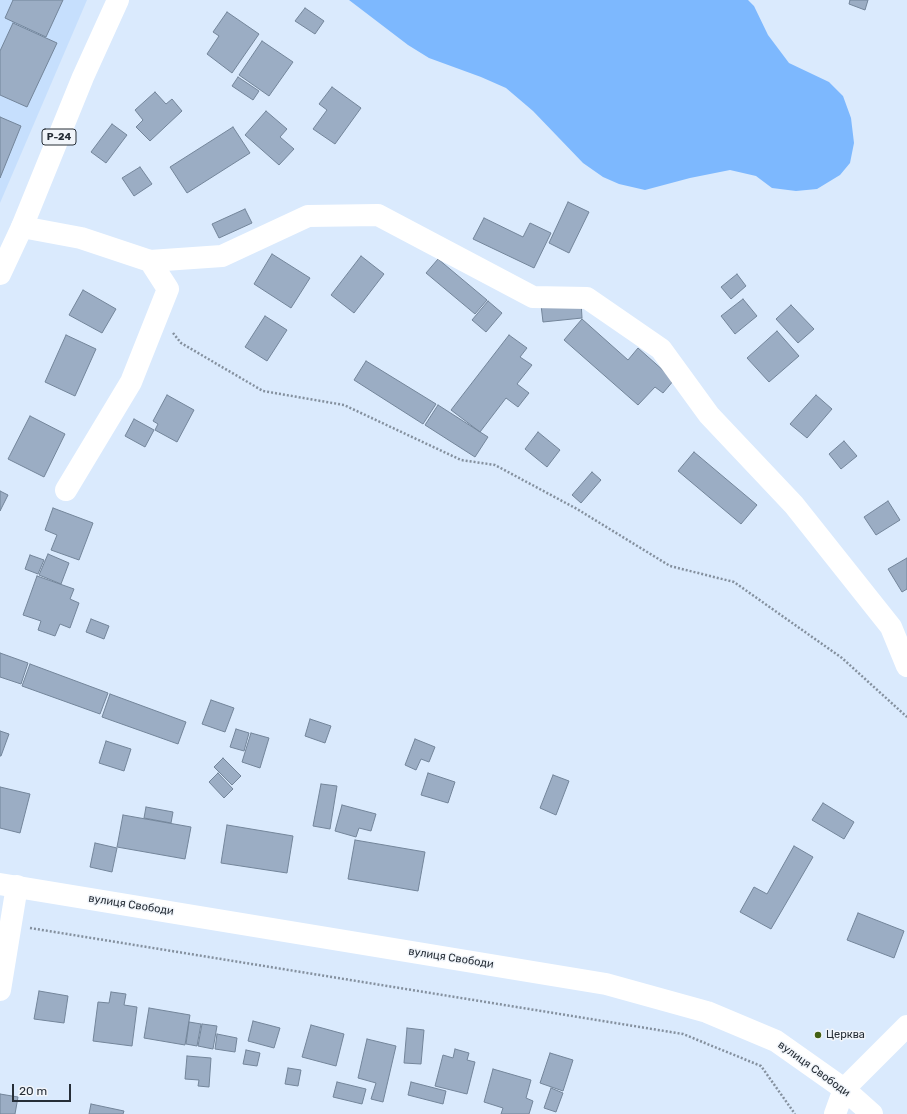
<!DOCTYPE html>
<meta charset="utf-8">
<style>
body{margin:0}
#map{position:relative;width:907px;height:1114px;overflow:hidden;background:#daeafd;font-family:Rubik,sans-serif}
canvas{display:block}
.scale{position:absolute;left:12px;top:1084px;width:59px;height:18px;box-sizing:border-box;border:2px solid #262e37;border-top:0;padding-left:5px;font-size:12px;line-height:14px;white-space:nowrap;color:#262e37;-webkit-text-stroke:3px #f1f5fa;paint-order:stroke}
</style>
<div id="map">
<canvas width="907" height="1114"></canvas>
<div class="scale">20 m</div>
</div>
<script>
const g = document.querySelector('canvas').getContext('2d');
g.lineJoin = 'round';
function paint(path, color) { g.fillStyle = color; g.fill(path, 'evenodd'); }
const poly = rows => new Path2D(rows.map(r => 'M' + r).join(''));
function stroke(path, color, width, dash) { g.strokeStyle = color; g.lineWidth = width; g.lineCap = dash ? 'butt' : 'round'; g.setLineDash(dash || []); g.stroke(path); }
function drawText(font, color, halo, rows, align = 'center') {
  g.font = font + ' Rubik,sans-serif'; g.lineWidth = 3; g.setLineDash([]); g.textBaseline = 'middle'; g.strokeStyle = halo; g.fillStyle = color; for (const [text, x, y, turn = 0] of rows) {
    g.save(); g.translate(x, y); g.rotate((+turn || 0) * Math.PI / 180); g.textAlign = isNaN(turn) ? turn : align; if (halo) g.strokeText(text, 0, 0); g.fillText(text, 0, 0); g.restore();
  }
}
paint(poly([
 [0,0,87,0,0,203]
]), '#c6dffd');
paint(poly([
 [349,0,748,0,754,6,768,35,789,63,829,82,843,96,851,118,854,143,850,163,840,175,817,189,796,191,772,188,756,176,730,170,690,178,645,190,619,184,603,177,583,163,533,111,506,88,481,77,429,58,408,45]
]), '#7db8fe');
const building = poly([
 [13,0,63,0,46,37,5,18,13,0],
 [850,0,868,0,865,10,849,4,850,0],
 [305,8,324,21,315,34,295,21,305,8],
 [227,12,259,34,232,73,207,54,219,36,213,32,227,12],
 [13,23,57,43,27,107,0,95,0,51,13,23],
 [262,41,293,62,269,96,239,75,262,41],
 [238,77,259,91,253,100,232,86,238,77],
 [332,87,361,108,335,144,313,129,327,110,319,104,332,87],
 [155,92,166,104,172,99,182,111,150,141,136,127,143,120,135,110,155,92],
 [266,111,287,129,280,137,294,149,279,165,245,135,266,111],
 [0,117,21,126,0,178,0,117],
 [112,124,127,135,106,163,91,152,112,124],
 [233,127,250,153,187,193,170,167,233,127],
 [140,167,152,184,134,196,122,178,140,167],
 [568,202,589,212,569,253,549,243,568,202],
 [245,209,252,223,219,238,212,224,245,209],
 [484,218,523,237,530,223,551,233,534,268,473,239,484,218],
 [272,254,310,278,291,308,254,284,272,254],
 [361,256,384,274,354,313,331,295,361,256],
 [438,259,487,300,475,314,426,273,438,259],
 [737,274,746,286,731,299,721,287,737,274],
 [83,290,116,309,102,333,69,315,83,290],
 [743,299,757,316,735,334,721,316,743,299],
 [488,301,502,313,486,332,472,320,488,301],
 [581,301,582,318,543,322,541,305,581,301],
 [791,305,814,329,798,343,776,319,791,305],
 [265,316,287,330,267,361,245,347,265,316],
 [582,319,628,360,638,348,674,380,663,393,655,387,638,405,564,340,582,319],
 [777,331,799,356,769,382,747,358,777,331],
 [66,335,96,349,75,396,45,382,66,335],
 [509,335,527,348,520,357,532,365,517,384,529,393,518,407,506,398,480,432,451,410,509,335],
 [366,361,436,404,423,424,354,380,366,361],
 [167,395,194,410,177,442,155,430,158,424,153,421,167,395],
 [816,395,832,409,807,438,790,424,816,395],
 [438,405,488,437,475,457,425,425,438,405],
 [30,416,65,434,44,477,8,459,30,416],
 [134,419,154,430,145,447,125,436,134,419],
 [538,432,560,450,547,467,525,449,538,432],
 [844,441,857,456,841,469,829,454,844,441],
 [694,452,757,505,741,524,678,471,694,452],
 [592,472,601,480,581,503,572,495,592,472],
 [0,491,8,495,0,511,0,491],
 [888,501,900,520,876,535,864,517,888,501],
 [53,508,93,523,79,560,51,550,57,535,45,530,53,508],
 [48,554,69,563,61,584,39,575,48,554],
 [30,555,44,560,38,574,25,569,30,555],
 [907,558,907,589,902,592,888,569,907,558],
 [37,576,74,589,70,599,79,603,70,628,60,624,55,636,38,630,41,621,23,615,37,576],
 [91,619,109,626,104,639,86,632,91,619],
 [0,653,28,663,21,684,0,677,0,653],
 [30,664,108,693,100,714,22,686,30,664],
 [110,694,186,722,178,744,102,717,110,694],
 [211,700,234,708,225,732,202,724,211,700],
 [310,719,331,726,325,743,305,736,310,719],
 [236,729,249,733,244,751,230,747,236,729],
 [0,731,9,734,1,756,0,756,0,731],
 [251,733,269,738,260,768,242,762,251,733],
 [415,739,435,747,429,762,421,759,416,770,405,765,415,739],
 [106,741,131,749,124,771,99,763,106,741],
 [223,758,241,776,232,785,214,767,223,758],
 [218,773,233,789,224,798,209,782,218,773],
 [428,773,455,782,448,803,421,795,428,773],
 [553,775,569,781,556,815,540,808,553,775],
 [321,784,337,786,330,829,313,826,321,784],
 [0,787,30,794,20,833,0,828,0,787],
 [823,803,854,822,844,839,812,820,823,803],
 [342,805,376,814,371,831,359,828,356,837,335,831,342,805],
 [146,807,173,812,171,823,144,818,146,807],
 [123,815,191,827,185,859,117,847,123,815],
 [227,825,293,836,287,873,221,863,227,825],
 [355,840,425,852,418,891,348,879,355,840],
 [95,843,117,848,112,872,90,867,95,843],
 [794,846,813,857,771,929,740,912,754,887,767,894,794,846],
 [858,913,904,931,894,958,847,940,858,913],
 [39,991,68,996,64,1023,34,1019,39,991],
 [111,992,126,994,124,1005,137,1007,132,1046,93,1041,98,1002,109,1003,111,992],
 [149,1008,190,1015,185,1045,144,1038,149,1008],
 [253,1021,280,1028,274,1048,248,1041,253,1021],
 [189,1022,201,1024,197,1046,186,1044,189,1022],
 [202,1024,217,1026,213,1049,198,1046,202,1024],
 [311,1025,344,1034,336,1066,302,1057,311,1025],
 [407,1028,424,1030,421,1064,404,1063,407,1028],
 [217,1034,237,1038,235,1052,215,1049,217,1034],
 [367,1039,396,1046,383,1102,371,1099,376,1083,358,1078,367,1039],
 [455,1049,469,1053,467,1060,475,1062,467,1094,435,1086,443,1055,453,1058,455,1049],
 [246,1050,260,1053,257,1066,243,1064,246,1050],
 [550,1053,573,1060,563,1091,540,1083,550,1053],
 [187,1056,211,1058,209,1087,198,1086,199,1080,185,1079,187,1056],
 [288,1068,301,1070,298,1086,285,1084,288,1068],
 [493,1069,531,1080,526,1098,533,1101,529,1114,501,1114,503,1108,484,1102,493,1069],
 [337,1082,366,1089,362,1104,333,1097,337,1082],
 [411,1082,446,1091,443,1104,408,1095,411,1082],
 [551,1088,563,1093,556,1112,544,1108,551,1088],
 [0,1094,18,1097,15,1114,0,1114,0,1094],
 [91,1104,124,1111,123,1114,89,1114,91,1104]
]);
paint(building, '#9badc4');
stroke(building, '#73859a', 1);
stroke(poly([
 [173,333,181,343,263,391,344,405,461,460,495,465,577,509,670,566,734,582,842,658,907,717],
 [30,928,683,1034,761,1066,795,1114]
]), '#84909e', 2.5, [2, 2]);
stroke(poly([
 [22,227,81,238,150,261,222,256,308,216,378,215,533,297,587,298,661,349,709,415,794,505,891,627,907,666],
 [66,490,131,382,168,289,150,261],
 [0,990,17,886],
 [844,1089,907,1026]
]), '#fff', 22);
stroke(poly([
 [0,884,606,984,707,1012,776,1041,844,1089,872,1114],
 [835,1114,844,1089]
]), '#fff', 22);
stroke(poly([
 [0,274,22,227,83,77,118,0]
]), '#fff', 22);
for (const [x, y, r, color] of [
 [818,1035,4,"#436012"]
]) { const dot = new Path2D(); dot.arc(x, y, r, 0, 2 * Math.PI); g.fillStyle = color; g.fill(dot); stroke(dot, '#f1f5fa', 1.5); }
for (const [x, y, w] of [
 [59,137,34]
]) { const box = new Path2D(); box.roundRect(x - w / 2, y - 8, w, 16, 3); g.fillStyle = '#f1f5fa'; g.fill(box); stroke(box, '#262e37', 1); }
drawText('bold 10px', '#262e37', null, [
 ["Р-24",59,137]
]);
drawText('11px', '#262e37', '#f1f5fa', [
 ["вулиця Свободи",131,905,9],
 ["вулиця Свободи",451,958,9],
 ["вулиця Свободи",814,1069,36]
]);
drawText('11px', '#262e37', '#f1f5fa', [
 ["Церква",826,1035]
], 'left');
</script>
